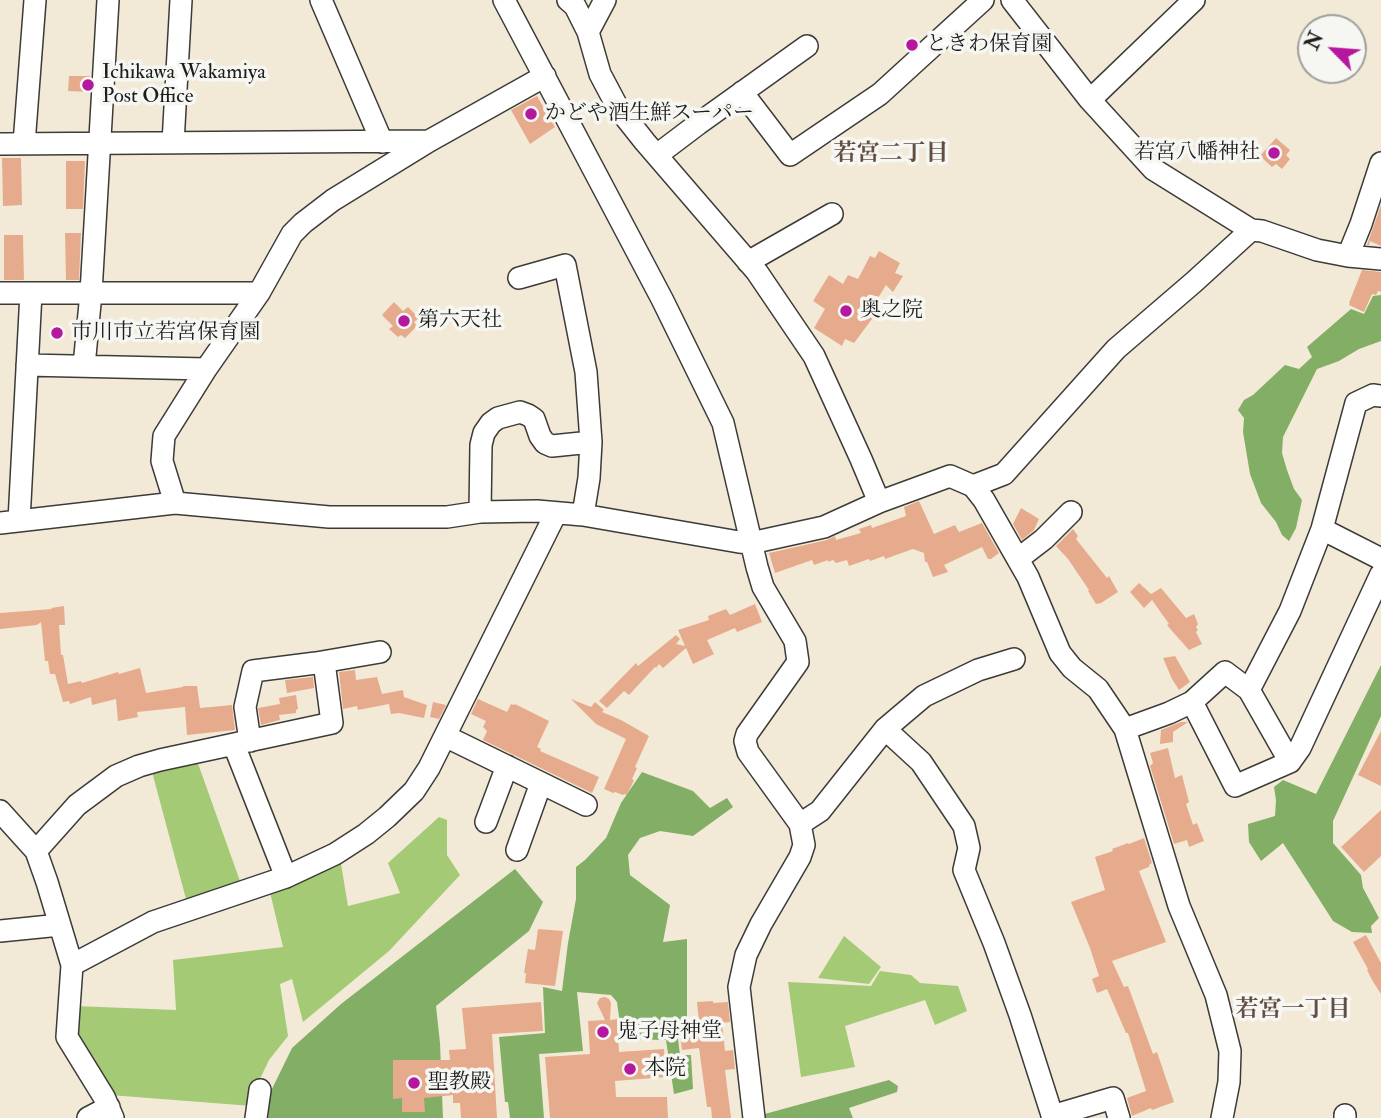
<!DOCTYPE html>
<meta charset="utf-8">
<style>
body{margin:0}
#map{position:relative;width:1381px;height:1118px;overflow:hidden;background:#f2ead7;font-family:"IM FELL Double Pica",serif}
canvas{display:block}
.north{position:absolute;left:1297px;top:14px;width:70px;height:70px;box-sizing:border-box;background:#f6f6f2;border:2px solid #9f9f9c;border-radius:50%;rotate:295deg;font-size:19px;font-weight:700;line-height:28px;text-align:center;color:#1c1c1c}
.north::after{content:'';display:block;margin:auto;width:24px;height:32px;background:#b5179e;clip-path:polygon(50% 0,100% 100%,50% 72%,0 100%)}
</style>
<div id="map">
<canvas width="1381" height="1118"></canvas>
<div class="north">N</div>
</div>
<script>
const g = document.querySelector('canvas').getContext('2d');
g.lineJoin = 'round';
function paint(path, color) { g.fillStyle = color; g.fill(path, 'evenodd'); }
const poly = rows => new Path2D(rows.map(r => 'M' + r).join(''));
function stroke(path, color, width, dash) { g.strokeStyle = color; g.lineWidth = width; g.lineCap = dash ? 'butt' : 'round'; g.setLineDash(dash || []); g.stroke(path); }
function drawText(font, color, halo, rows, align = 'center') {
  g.font = font + ' "IM FELL Double Pica","Noto Serif JP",serif'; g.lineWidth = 7; g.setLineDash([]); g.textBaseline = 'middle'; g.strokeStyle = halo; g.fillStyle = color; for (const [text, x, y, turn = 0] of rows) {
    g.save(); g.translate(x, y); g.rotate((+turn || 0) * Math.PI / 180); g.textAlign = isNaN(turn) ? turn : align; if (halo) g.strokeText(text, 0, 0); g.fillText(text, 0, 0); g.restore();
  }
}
paint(poly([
 [196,758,240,881,186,899,151,768],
 [439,817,447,820,447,855,460,875,389,951,303,1022,292,979,280,984,288,1036,269,1060,258,1083,252,1106,110,1095,72,1037,75,1006,176,1010,173,960,283,947,269,888,340,858,348,906,400,893,388,863],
 [844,936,881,967,869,984,818,978],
 [880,971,911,975,920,983,958,986,967,1011,935,1025,925,1000,845,1026,855,1067,801,1077,788,982,871,986]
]), '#a4ca75');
paint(poly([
 [1381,295,1381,341,1359,349,1339,361,1317,369,1283,437,1282,453,1287,470,1294,489,1302,500,1296,528,1289,541,1282,535,1276,522,1261,503,1250,474,1243,432,1244,418,1238,410,1244,400,1253,395,1285,365,1299,369,1312,357,1307,347,1351,309,1364,314,1373,296],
 [1381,665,1381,716,1333,821,1333,843,1361,875,1363,888,1379,918,1371,926,1372,933,1352,932,1333,921,1283,843,1261,861,1249,842,1248,824,1275,816,1276,800,1274,787,1283,780,1316,794],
 [642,772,693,791,710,808,727,798,733,807,693,836,660,831,640,838,628,855,630,875,670,905,663,942,687,939,687,1030,677,1031,680,1055,691,1055,693,1089,674,1094,666,1040,622,1039,617,1002,611,995,577,992,583,1051,539,1054,544,1118,510,1118,508,1102,505,1102,499,1037,545,1033,543,987,562,991,568,943,576,899,576,867,585,860,606,838,621,803],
 [515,869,543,902,529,931,436,1006,440,1043,443,1118,268,1118,270,1093,292,1048,341,1004],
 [889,1080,898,1086,897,1092,849,1108,853,1118,761,1118,761,1115]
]), '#83ae66');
paint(poly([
 [69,76,90,76,90,92,68,91],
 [537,96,555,127,530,144,511,110],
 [1276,138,1290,150,1286,155,1290,159,1282,169,1276,164,1272,167,1260,156],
 [2,158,21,158,22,205,3,206],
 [66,161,85,161,83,209,66,209],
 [1381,205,1381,246,1370,241,1369,245,1367,245],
 [65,233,81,233,79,280,66,280],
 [4,235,23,235,24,280,4,280],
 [879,251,900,263,895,273,903,276,893,292,886,285,873,306,878,311,854,343,845,339,842,346,814,328,825,309,813,301,829,275,843,284,848,275,858,279,870,256,875,258],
 [1362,270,1381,272,1381,292,1378,291,1376,295,1372,294,1364,312,1349,305,1350,303,1349,303],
 [394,302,403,311,408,307,419,318,414,322,417,326,405,338,401,335,398,337,389,329,393,326,382,315],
 [919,501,934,534,955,525,959,532,982,523,999,553,991,559,988,559,982,547,944,565,948,572,933,577,927,562,925,562,924,553,913,549,885,559,884,556,870,561,869,559,849,566,847,560,836,563,833,560,828,562,828,560,814,565,812,560,775,573,769,553,827,540,835,536,836,540,861,533,859,529,871,525,872,528,906,516,904,507],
 [1021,508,1039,519,1034,530,1022,540,1013,524],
 [1073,529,1078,536,1076,539,1107,578,1109,576,1118,592,1101,603,1096,604,1088,591,1089,590,1068,559,1056,546],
 [1139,583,1151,594,1161,588,1186,618,1194,614,1198,624,1196,627,1198,630,1196,632,1202,644,1189,650,1172,631,1167,625,1169,624,1152,600,1144,608,1130,592],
 [755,604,762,622,737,632,735,628,707,640,714,654,693,664,686,648,663,668,659,664,656,668,655,667,629,695,624,691,607,708,599,701,636,663,638,666,676,635,680,639,676,644,685,646,678,630,709,620,708,616,726,609,730,615],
 [64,606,65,625,59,625,61,655,63,655,68,684,81,681,82,683,118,672,119,674,140,668,146,693,183,687,183,686,197,686,200,708,232,705,235,730,187,735,185,707,137,712,138,717,118,721,116,699,92,705,91,697,70,704,69,701,63,702,55,674,50,674,48,661,45,661,41,622,37,625,0,629,0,613,52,609,51,608],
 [1175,656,1190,682,1179,690,1172,679,1163,658],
 [355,670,356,680,377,677,382,694,403,690,404,697,427,705,424,718,399,713,391,714,389,704,358,710,357,706,343,709,339,672],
 [313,677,314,688,287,693,285,680],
 [296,695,298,709,296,710,296,713,279,715,280,720,261,725,258,708,280,704,279,698],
 [478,699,507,712,511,704,514,705,515,704,549,721,537,747,541,749,540,751,599,777,592,793,483,740,487,731,483,727,486,721,471,714],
 [571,699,591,707,595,702,604,710,602,712,621,720,649,736,635,767,637,768,632,779,634,780,627,795,624,794,623,795,615,792,613,793,604,789,626,739,596,724],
 [433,702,446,705,439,719,430,717],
 [1181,722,1188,722,1173,732,1173,742,1160,744,1161,730],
 [1381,731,1381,786,1358,775],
 [1168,748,1175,778,1182,775,1189,802,1186,804,1193,825,1197,823,1204,841,1189,847,1187,840,1174,844,1150,766,1153,763,1150,753],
 [1381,810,1381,856,1364,872,1341,847],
 [1144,838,1152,863,1150,864,1149,867,1139,871,1166,942,1112,961,1124,987,1128,986,1153,1054,1157,1052,1174,1102,1152,1110,1151,1108,1132,1116,1127,1098,1146,1091,1128,1033,1126,1033,1107,989,1097,993,1092,979,1099,976,1090,948,1071,902,1105,890,1095,857,1113,851,1112,849,1128,843,1129,844],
 [538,929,563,931,555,986,525,983,526,973,524,973,528,949,535,950],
 [1366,935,1381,963,1381,994,1372,980,1367,970,1368,969,1353,942],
 [605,997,609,999,611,1003,610,1020,617,1019,619,1052,664,1049,666,1077,615,1081,616,1097,667,1097,668,1118,550,1118,545,1057,590,1054,588,1021,605,1020,597,1003,600,998],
 [713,1001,713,1003,728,1002,730,1022,722,1023,725,1051,733,1050,735,1069,725,1070,731,1118,712,1118,711,1107,707,1107,699,1048,682,1050,680,1034,700,1032,697,1002],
 [541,1002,543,1031,492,1034,497,1118,461,1118,460,1103,453,1103,453,1095,424,1098,425,1112,402,1112,402,1098,393,1099,393,1060,450,1060,449,1050,466,1049,462,1008]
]), '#e6ab8c');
const minor = poly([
 [321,0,382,142],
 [504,0,662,299,723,423,757,567,763,587,795,641,798,662,747,734,745,741,748,752,800,824,804,845,800,857,761,924,746,955,739,987,754,1118],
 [568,0,575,6,588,32,600,74,618,108,645,142,757,272,814,356,861,459,879,502],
 [1012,0,1090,100,1153,169,1251,230,1262,231,1317,250,1348,256,1381,259],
 [588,32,605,0],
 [742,92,790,155,880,94,983,0],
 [1090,100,1194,0],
 [173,143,181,0],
 [0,144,429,141],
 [24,144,35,0],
 [657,155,698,124,807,46],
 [1348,256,1361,224,1381,163],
 [748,262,832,214],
 [519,278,565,265,586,372,591,442,589,478,583,515],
 [0,293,259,293],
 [27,365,206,369],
 [84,366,91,293,108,0],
 [973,486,1004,474,1116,349,1194,282,1251,230],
 [175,503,162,461,164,436,206,369,259,293,292,234,303,223,333,200,429,141,545,76],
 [480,512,481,445,484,433,491,423,498,418,520,412,528,415,534,419,540,436,545,443,552,446,591,442],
 [19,521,31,293],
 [0,523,175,503,329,517,447,517,480,512,537,511,583,515,739,542,751,543,824,527,879,502,950,476,973,486,984,500,1028,577,1060,653,1072,668,1098,689,1125,729,1179,906,1216,995,1230,1051,1229,1082,1222,1118],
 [1322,529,1381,559],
 [1018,559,1044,539,1071,512],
 [1249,690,1290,762],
 [1192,702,1235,786,1290,762,1300,748,1381,574],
 [885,729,921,762,964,826,969,848,964,870,994,943,1020,1015,1053,1118],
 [1125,729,1169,713,1192,702,1225,672,1249,690,1290,611,1322,529,1356,403,1373,395,1381,396],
 [445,736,586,805],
 [250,741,245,707,253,671,316,663,380,652],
 [234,745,286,877],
 [0,811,36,851,47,882,72,965,67,1037,104,1097,113,1118],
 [486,822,507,766],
 [800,824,820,811,885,729,924,696,978,670,1014,659],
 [517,850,541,783],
 [36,851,77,805,116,776,139,766,160,760,332,723,324,662],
 [0,931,60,925],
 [72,965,153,922,286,877,335,854,366,834,387,817,414,791,429,768,556,513],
 [1052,1116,1113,1098,1119,1118],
 [88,1118,109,1107],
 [256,1118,260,1090],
 [1345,1118,1345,1115]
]);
stroke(minor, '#3c3b38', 24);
stroke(minor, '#fff', 21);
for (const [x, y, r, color] of [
 [912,45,7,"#b5179e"],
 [88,85,7,"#b5179e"],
 [531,114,7,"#b5179e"],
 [1274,153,7,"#b5179e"],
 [846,311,7,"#b5179e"],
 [404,321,7,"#b5179e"],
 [57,333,7,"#b5179e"],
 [603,1032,7,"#b5179e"],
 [630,1069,7,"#b5179e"],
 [414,1083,7,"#b5179e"]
]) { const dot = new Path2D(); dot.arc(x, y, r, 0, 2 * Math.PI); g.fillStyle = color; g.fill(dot); stroke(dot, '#f6f6f2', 2.5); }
drawText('21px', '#1c1c1c', '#f6f6f2', [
 ["ときわ保育園",926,45],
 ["Ichikawa Wakamiya",102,73],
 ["Post Office",102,97],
 ["かどや酒生鮮スーパー",545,114],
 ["若宮八幡神社",1260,153,"right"],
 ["奥之院",860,311],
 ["第六天社",418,321],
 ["市川市立若宮保育園",71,333],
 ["鬼子母神堂",617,1032],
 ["本院",644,1069],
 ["聖教殿",428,1083]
], 'left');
drawText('bold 23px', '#634e43', '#f6f6f2', [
 ["若宮二丁目",891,155],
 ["若宮一丁目",1293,1011]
]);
</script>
